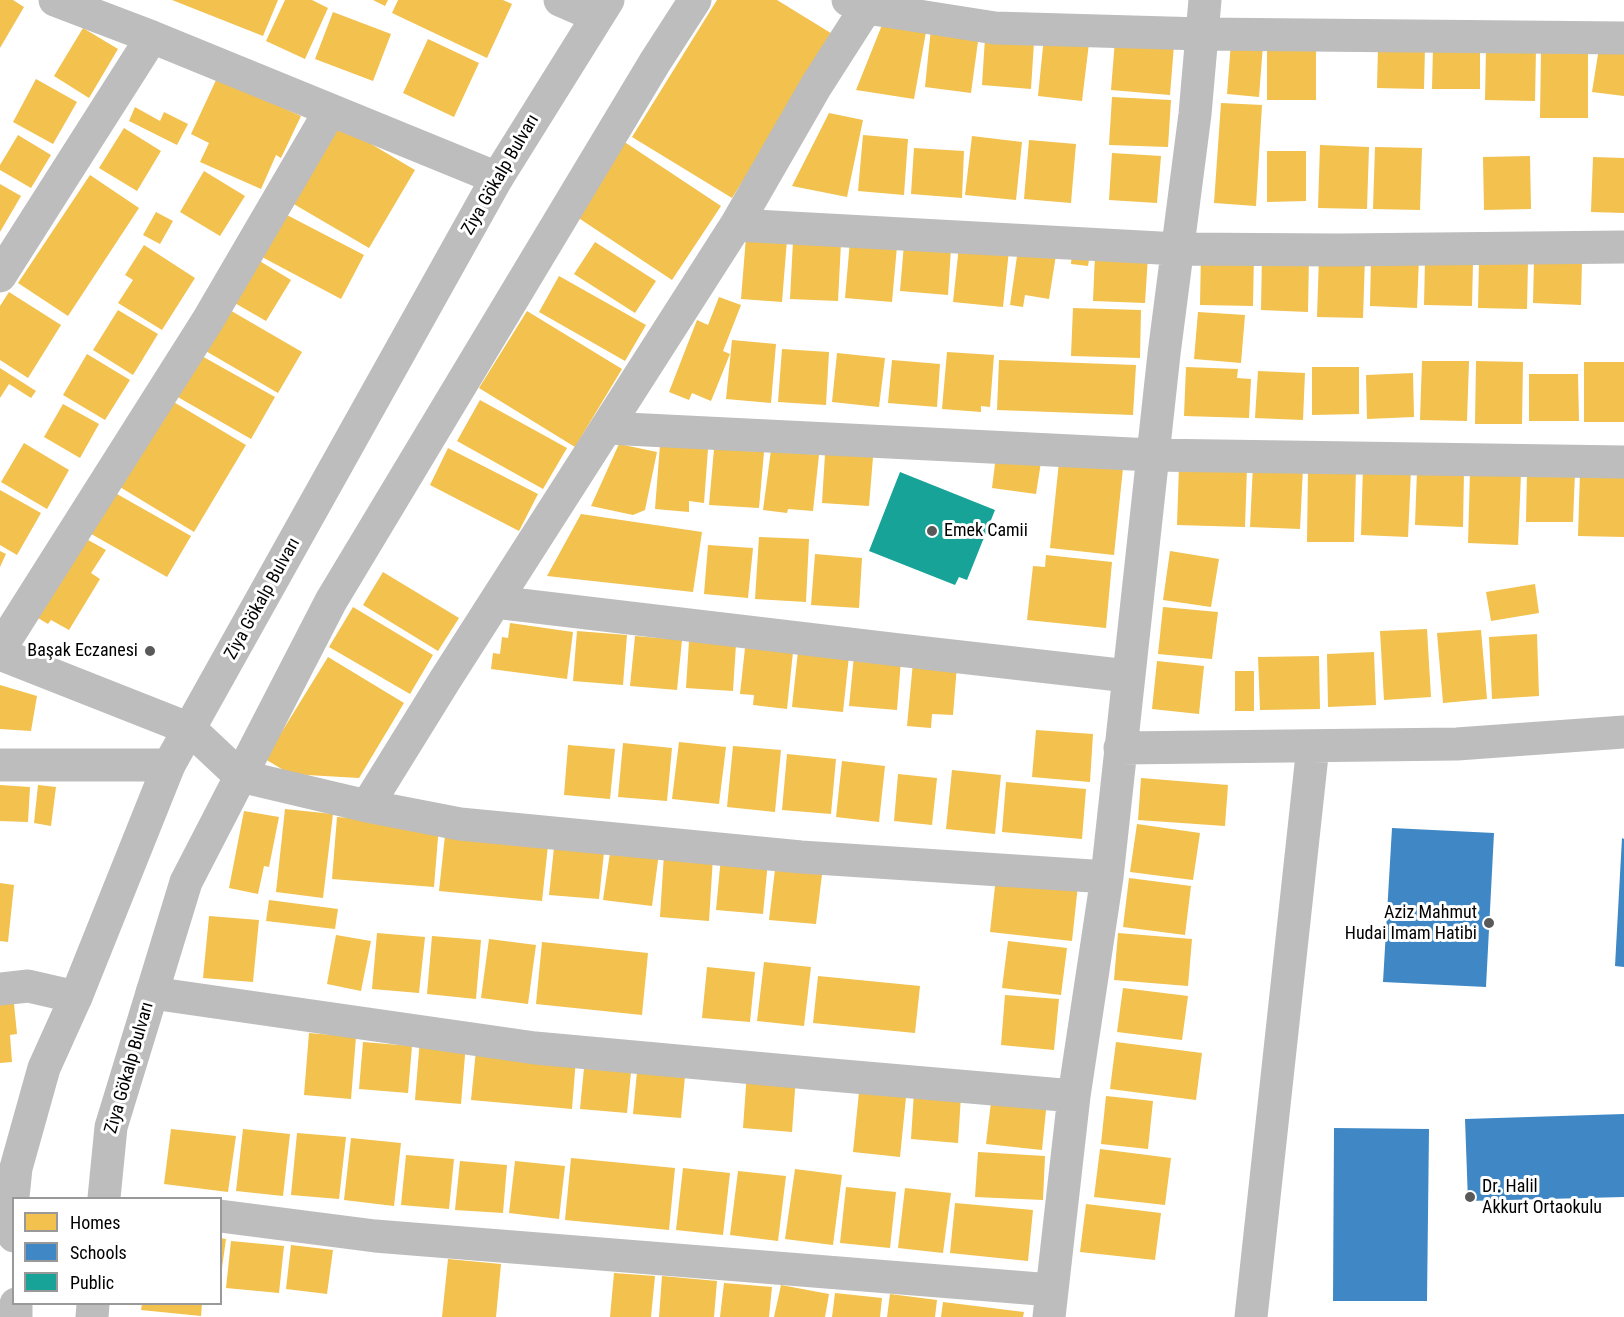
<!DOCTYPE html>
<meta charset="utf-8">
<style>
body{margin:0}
#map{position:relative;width:1624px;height:1317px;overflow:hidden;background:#fff;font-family:"Roboto Condensed",sans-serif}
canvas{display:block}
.legend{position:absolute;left:12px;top:1197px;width:210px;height:108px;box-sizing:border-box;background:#fff;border:2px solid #999;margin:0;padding:8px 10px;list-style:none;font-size:18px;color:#000}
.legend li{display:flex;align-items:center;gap:12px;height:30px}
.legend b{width:30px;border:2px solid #999}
</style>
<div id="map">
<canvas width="1624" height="1317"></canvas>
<ul class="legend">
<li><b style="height:16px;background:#f2c14e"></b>Homes</li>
<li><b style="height:16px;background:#3f88c5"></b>Schools</li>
<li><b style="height:16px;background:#17a398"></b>Public</li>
</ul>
</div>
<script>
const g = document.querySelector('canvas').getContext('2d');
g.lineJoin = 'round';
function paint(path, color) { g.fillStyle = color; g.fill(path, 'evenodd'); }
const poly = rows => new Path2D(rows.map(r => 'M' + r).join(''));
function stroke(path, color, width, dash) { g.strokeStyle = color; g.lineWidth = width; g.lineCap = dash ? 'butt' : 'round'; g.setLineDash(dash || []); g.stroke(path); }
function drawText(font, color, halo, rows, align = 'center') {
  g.font = font + ' "Roboto Condensed",sans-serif'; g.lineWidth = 6; g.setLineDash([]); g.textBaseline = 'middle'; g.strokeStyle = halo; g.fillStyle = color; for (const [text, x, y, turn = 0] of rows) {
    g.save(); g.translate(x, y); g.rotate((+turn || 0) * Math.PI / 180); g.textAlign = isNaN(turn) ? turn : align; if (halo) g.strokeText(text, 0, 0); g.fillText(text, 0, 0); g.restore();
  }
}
paint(poly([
 [0,0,13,0,24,7,0,48],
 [172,0,278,0,263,36],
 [285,0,312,0,328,8,305,59,266,41],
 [373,0,388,0,385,6],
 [398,0,503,0,512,4,487,58,392,13],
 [717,0,777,0,834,35,732,198,632,137],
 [333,12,391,34,373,81,315,59],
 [882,25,926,32,914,99,856,90],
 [83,28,118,49,89,98,54,76],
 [931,28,979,34,971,93,925,87],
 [1044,37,1089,43,1082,101,1038,96],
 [985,38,1034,42,1031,89,982,85],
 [428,39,479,63,454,117,403,93],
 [1115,40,1174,45,1170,95,1111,90],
 [1231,42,1263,45,1259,97,1227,94],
 [1267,44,1316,44,1316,100,1267,100],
 [1378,47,1425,47,1424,89,1377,88],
 [1433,47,1480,47,1480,89,1432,89],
 [1486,47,1536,48,1535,101,1485,100],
 [1599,48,1624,51,1624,96,1592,92],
 [1541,50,1588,50,1588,118,1540,118],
 [217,78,301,116,281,158,276,155,261,189,200,162,209,143,191,134],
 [36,79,77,102,53,144,13,122],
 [1112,97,1171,100,1168,147,1109,145],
 [1221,103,1262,105,1256,206,1214,203],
 [135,107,160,121,164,112,188,124,177,145,129,121],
 [829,113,863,120,847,197,792,186],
 [339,125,415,170,369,248,292,203],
 [124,128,161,151,137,191,99,168],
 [18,135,51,155,31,188,0,170,0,165],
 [863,135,908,139,904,195,858,191],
 [972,136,1022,142,1016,200,965,195],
 [620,139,721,206,672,280,571,213],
 [1029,140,1076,144,1071,203,1024,199],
 [1320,145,1369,147,1367,209,1318,208],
 [1375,147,1422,148,1420,210,1373,209],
 [914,148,964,151,962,198,911,194],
 [1267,151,1306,151,1306,201,1267,202],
 [1112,153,1161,156,1157,203,1109,200],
 [1530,156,1531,209,1484,210,1483,157],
 [1593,157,1624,158,1624,213,1591,212],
 [204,171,245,196,220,236,180,212],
 [90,175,139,208,68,316,18,283],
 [0,184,21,196,0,232],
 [156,212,173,221,160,244,143,235],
 [285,214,364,255,341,299,262,257],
 [746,237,787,240,782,302,741,299],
 [793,241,841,243,838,301,790,299],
 [850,241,897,246,892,302,845,298],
 [595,242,656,281,635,313,574,274],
 [904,244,951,248,948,295,900,291],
 [144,245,195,278,162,330,118,303,133,280,125,275],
 [959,246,1009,250,1003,307,953,302],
 [1018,249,1056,255,1049,299,1025,295,1023,307,1010,305],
 [1072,252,1090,254,1088,266,1071,264],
 [1201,253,1254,254,1253,306,1200,305],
 [1095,254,1148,256,1145,303,1093,301],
 [1262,254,1309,256,1308,312,1261,310],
 [1319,256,1365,257,1363,318,1317,317],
 [1371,256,1419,257,1417,308,1370,306],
 [1534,259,1582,260,1581,305,1533,303],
 [258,260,291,280,266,321,233,302],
 [1479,260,1528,261,1527,309,1478,308],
 [1425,261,1473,261,1472,306,1424,305],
 [559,276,646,325,625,361,539,312],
 [9,292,61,325,28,378,0,360,0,306],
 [719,297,741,305,723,351,730,354,711,401,692,393,689,400,669,392,697,320,708,325],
 [1073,308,1141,310,1140,358,1071,356],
 [228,309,302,352,278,393,204,350],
 [118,310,158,334,133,375,93,350],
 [527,311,622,369,575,447,479,388],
 [1198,312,1245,315,1241,363,1194,359],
 [732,340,776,344,771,403,726,399],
 [782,349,829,352,826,405,778,402],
 [947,352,994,355,990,407,981,406,981,412,942,409],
 [837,353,885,358,879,407,832,402],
 [87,354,130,380,105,420,63,395],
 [200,355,275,397,251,439,176,396],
 [892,360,940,364,937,407,888,403],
 [999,360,1136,365,1133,415,997,410],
 [1422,361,1469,361,1467,421,1420,420],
 [1476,361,1523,362,1522,424,1475,424],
 [1584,362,1624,362,1624,422,1584,422],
 [1186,367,1238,369,1237,378,1251,379,1249,418,1184,416],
 [1312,367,1359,367,1359,414,1312,415],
 [0,368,36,391,31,398,9,384,0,398],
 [1258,371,1305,373,1303,420,1255,418],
 [1413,373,1414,417,1367,419,1366,375],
 [1529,374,1578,374,1579,421,1529,421],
 [167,398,246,445,194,532,115,484],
 [480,400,567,448,543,489,457,441],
 [63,404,99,424,80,458,44,437],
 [24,443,69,470,47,509,1,482],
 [619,444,657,452,645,510,633,515,591,506],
 [660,445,708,449,704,503,689,501,689,512,655,509],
 [448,448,538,494,519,531,430,485],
 [714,449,764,452,759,508,709,505],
 [771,450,819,455,813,511,788,509,787,513,763,510],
 [825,454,873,457,869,506,822,503],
 [996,456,1041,462,1036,494,992,488],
 [1059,462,1123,468,1114,555,1050,548],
 [1179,465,1247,467,1245,527,1177,525],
 [1253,465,1303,467,1300,529,1250,527],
 [1363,467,1411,469,1408,537,1361,535],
 [1308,468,1356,469,1354,542,1307,542],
 [1417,470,1464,470,1463,527,1415,525],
 [1527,471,1575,472,1573,522,1526,522],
 [1470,472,1521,474,1518,545,1468,543],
 [1580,472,1624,473,1624,537,1578,536],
 [0,490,41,513,17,555,0,545],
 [110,490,191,536,167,577,86,531],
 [581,514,702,532,693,592,547,576],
 [81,536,106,550,91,573,100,579,69,630,51,620,48,624,33,615],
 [759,537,809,539,806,602,755,599],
 [708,545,753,548,748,598,704,594],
 [0,551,6,554,0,567],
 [1170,551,1219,559,1211,607,1163,600],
 [815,554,862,558,859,608,811,605],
 [1046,555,1112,562,1106,628,1027,620,1033,566,1045,567],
 [383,572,459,618,438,651,363,605],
 [1535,584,1539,613,1491,621,1486,592],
 [353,607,433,655,410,694,329,647],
 [1163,607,1218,612,1212,659,1158,654],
 [510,623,573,632,567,679,491,669,493,653,500,654,502,637,508,638],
 [1427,629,1431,697,1384,700,1380,631],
 [1481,630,1487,699,1443,703,1437,633],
 [577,631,627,635,623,685,573,681],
 [1537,634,1539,696,1492,699,1489,637],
 [635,636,682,640,677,690,630,686],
 [689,641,736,644,733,691,686,688],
 [745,648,793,652,787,709,753,705,754,695,740,694],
 [798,651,849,656,843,712,792,707],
 [1374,652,1376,705,1328,707,1327,654],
 [854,656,901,660,897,710,849,706],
 [1319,656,1320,709,1260,710,1258,657],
 [328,657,404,703,359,778,290,774,265,759],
 [1157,661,1204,666,1199,714,1152,709],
 [913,662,957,665,953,715,932,714,931,728,907,726],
 [1235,671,1254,671,1254,711,1235,711],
 [0,685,37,696,31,731,0,729],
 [1036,730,1093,734,1090,782,1032,777],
 [679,742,726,747,719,804,672,799],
 [623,743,672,748,667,801,618,797],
 [568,745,615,749,610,799,564,795],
 [733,746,781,750,775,812,727,807],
 [787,754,836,759,831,814,782,810],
 [842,761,885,766,879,822,836,817],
 [952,770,1001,775,995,834,946,829],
 [898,774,937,778,932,825,894,821],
 [1141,778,1228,785,1225,826,1138,820],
 [1006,782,1086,789,1082,839,1002,832],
 [0,785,30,787,28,822,0,821],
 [38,785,56,787,51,826,34,823],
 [285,809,333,814,323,898,276,892],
 [244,811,279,817,269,867,264,866,258,894,229,888],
 [337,817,439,825,434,887,332,879],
 [1137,824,1200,833,1193,880,1130,872],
 [446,826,549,836,542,901,439,891],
 [555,838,605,843,599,899,549,895],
 [611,846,659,853,652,906,603,900],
 [664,854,713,857,709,921,660,917],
 [721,857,768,861,763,914,716,910],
 [776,861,823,866,816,924,769,920],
 [996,877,1078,885,1072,941,990,932],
 [1129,878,1191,886,1185,935,1123,927],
 [0,883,14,885,8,942,0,941],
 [269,900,338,909,335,929,266,921],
 [209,916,259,920,253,982,203,978],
 [377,933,425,937,419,993,372,989],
 [1118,933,1192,939,1188,986,1114,980],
 [336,935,371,941,361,991,327,984],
 [432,936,481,940,476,999,427,994],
 [489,939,536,945,528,1004,481,998],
 [1008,941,1067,948,1061,995,1002,988],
 [542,942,648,953,642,1015,536,1004],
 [764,962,811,967,804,1026,757,1021],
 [707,967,755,972,750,1022,702,1018],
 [818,976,920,986,915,1033,813,1023],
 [1123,988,1188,996,1182,1040,1117,1032],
 [13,994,17,1034,10,1035,12,1062,0,1063,0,996],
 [1005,995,1059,999,1054,1050,1001,1045],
 [309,1033,356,1037,351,1099,304,1095],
 [420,1039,466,1043,461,1104,415,1100],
 [363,1042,412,1046,408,1093,359,1089],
 [1116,1042,1202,1053,1196,1100,1110,1089],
 [476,1050,576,1058,572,1109,471,1100],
 [585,1058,632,1062,627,1113,580,1109],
 [638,1061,686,1066,681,1118,633,1114],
 [747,1072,796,1076,792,1132,743,1128],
 [860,1082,907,1087,900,1157,853,1152],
 [914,1092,961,1096,958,1143,911,1139],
 [992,1094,1047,1100,1042,1150,986,1144],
 [1106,1096,1153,1101,1148,1149,1101,1144],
 [171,1129,236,1136,228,1192,164,1184],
 [243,1129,290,1134,283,1196,236,1191],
 [297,1133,346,1137,339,1199,291,1195],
 [351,1138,401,1143,394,1206,344,1200],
 [1100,1149,1171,1158,1165,1205,1094,1197],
 [978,1152,1045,1156,1043,1200,975,1197],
 [406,1155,454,1159,449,1209,401,1205],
 [571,1158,675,1168,669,1230,565,1220],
 [460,1161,507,1165,503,1213,455,1210],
 [515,1161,565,1166,559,1219,509,1213],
 [683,1168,730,1173,723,1235,676,1230],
 [795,1169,842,1175,833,1245,785,1239],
 [738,1171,786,1176,778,1241,730,1235],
 [846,1187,896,1192,890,1248,840,1243],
 [905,1188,951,1193,943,1253,898,1248],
 [955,1203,1033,1210,1028,1261,950,1253],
 [1086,1204,1161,1213,1155,1260,1080,1252],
 [220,1238,226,1239,222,1268,220,1268],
 [231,1241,284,1246,279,1293,226,1288],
 [291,1245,333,1250,327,1294,286,1289],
 [448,1259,501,1264,496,1317,442,1317],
 [614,1273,655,1276,651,1317,610,1317],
 [662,1276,717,1281,714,1317,659,1317],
 [724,1283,772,1287,769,1317,720,1317],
 [781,1285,829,1294,825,1317,774,1317],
 [835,1293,882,1298,880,1317,832,1317],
 [890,1294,937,1300,935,1317,887,1317],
 [943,1302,1024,1312,1023,1317,941,1317],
 [142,1304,202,1304,201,1316,141,1310]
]), '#f2c14e');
paint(poly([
 [1392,828,1494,833,1486,987,1383,982],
 [1622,838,1624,839,1624,967,1615,966],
 [1624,1114,1624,1197,1468,1201,1465,1119],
 [1334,1128,1429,1129,1427,1301,1333,1301]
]), '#3f88c5');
paint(poly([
 [900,472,995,510,967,580,959,577,955,585,869,551]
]), '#17a398');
stroke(poly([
 [55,0,152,37,497,178],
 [560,0,597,16],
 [848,0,867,8,995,28,1202,34,1624,38],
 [736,225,1178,249,1340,250,1624,247],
 [0,276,152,37],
 [606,428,1152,455,1624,462],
 [495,602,899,650,1128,676],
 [0,649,208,320,330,111],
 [0,654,190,729,240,776,367,806,460,824,801,857,1107,877],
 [1120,748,1457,744,1624,732],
 [0,765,169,765],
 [367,806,445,680,736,225,816,86,871,0],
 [0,989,28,986,76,997],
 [152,993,535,1048,820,1074,1074,1096],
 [220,1216,375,1236,1052,1290],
 [1049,1317,1074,1096,1107,877,1164,354,1195,114,1205,0],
 [1251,1317,1313,746]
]), '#bdbdbd', 33);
stroke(poly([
 [104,1198,111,1127,186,882,331,601,655,62,695,0],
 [14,1236,11,1216,16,1168,44,1068,76,997,169,765,497,178,608,0],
 [16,1304,16,1317],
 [92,1317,93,1304]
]), '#bdbdbd', 33);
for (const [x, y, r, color] of [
 [932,531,6,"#595959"],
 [150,651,6,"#595959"],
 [1489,923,6,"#595959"],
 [1470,1197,6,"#595959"]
]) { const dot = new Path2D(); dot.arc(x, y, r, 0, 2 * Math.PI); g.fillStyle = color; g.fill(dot); stroke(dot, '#fff', 2); }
drawText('18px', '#000', '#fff', [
 ["Ziya Gökalp Bulvarı",501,175,-60],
 ["Ziya Gökalp Bulvarı",263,599,-61],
 ["Ziya Gökalp Bulvarı",130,1068,-74]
]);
drawText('18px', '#000', '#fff', [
 ["Emek Camii",944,531],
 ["Başak Eczanesi",138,651,"right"],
 ["Aziz Mahmut",1477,913,"right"],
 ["Hudai Imam Hatibi",1477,934,"right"],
 ["Dr. Halil",1482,1187],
 ["Akkurt Ortaokulu",1482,1208]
], 'left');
</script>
